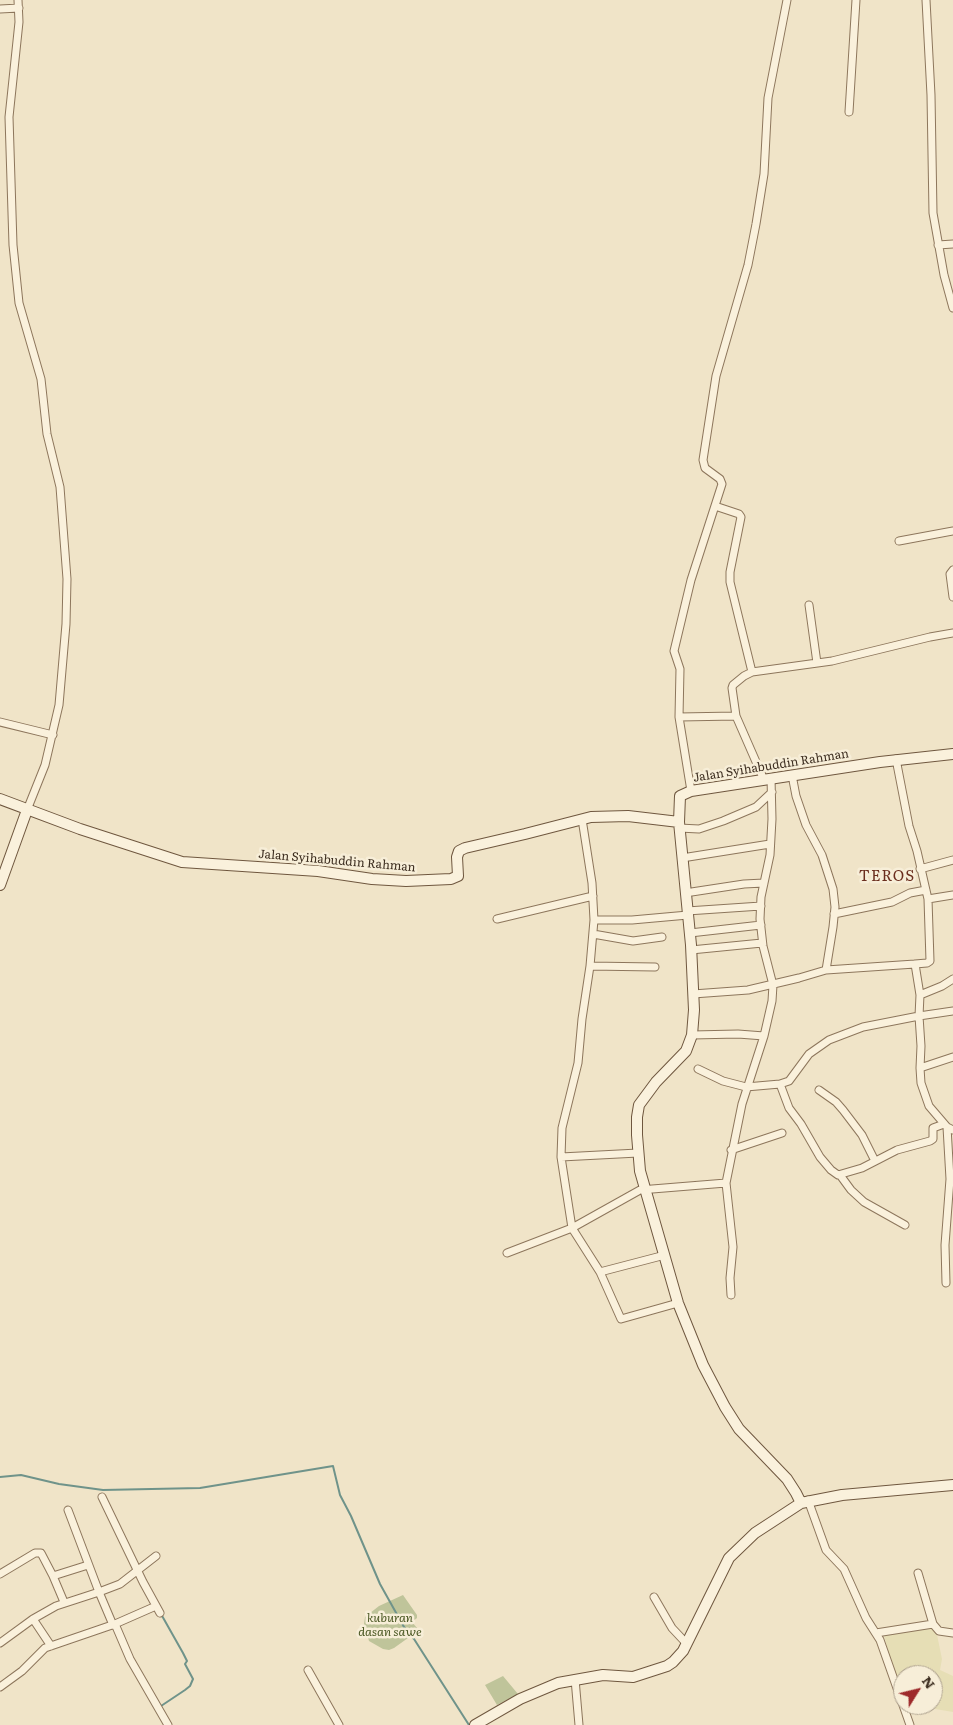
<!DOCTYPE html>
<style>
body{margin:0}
#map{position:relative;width:953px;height:1725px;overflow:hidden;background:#f0e4c8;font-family:Literata,serif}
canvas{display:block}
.north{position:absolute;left:893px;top:1665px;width:50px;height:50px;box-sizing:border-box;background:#f7eed8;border:1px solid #ada18e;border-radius:50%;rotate:54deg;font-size:14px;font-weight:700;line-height:20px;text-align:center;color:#3d2e20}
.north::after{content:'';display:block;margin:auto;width:18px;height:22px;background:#9e2a2b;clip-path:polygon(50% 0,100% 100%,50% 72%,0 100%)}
</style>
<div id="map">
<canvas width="953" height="1725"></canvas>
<div class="north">N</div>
</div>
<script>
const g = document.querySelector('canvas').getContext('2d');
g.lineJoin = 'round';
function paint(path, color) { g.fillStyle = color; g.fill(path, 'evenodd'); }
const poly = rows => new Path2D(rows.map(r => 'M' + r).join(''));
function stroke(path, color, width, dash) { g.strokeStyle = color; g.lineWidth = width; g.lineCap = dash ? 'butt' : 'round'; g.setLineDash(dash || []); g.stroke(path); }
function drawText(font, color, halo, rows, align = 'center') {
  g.font = font + ' Literata,serif'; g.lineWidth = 5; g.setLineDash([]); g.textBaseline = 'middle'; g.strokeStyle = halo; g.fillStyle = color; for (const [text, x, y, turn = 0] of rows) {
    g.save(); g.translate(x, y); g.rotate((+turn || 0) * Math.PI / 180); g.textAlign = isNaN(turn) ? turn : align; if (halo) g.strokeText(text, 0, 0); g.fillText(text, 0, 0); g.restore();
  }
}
paint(poly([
 [935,1625,942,1659,940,1670,953,1676,953,1712,923,1707,906,1705,933,1705,933,1675,903,1675,903,1697,894,1673,883,1632]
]), '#e6deb5');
paint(poly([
 [403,1595,417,1615,417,1618,412,1622,417,1628,415,1633,394,1648,389,1650,383,1649,369,1641,364,1624,365,1617,379,1606],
 [503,1676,518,1694,497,1705,485,1685]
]), '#bfc49a');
stroke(poly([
 [0,1477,21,1475,59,1484,103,1490,200,1488,333,1466,340,1495,351,1516,380,1584,404,1627,414,1639,469,1725],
 [161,1614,183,1653,187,1661,185,1664,193,1679,190,1686,185,1690,161,1706]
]), '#6f938a', 2);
const street = poly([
 [18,0,19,22,9,117,13,245,19,303,41,379,47,434,60,487,67,579,66,624,59,705,45,765,27,810],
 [926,0,931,95,933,213,944,275,953,308],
 [0,9,19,8],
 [849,112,856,0],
 [938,245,953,244],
 [715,506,739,514,741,517,730,572,730,582,752,672],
 [899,541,953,531],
 [953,570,950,574,953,597],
 [809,605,817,663],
 [736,716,764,780],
 [679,717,736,716,732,688,733,685,744,676,752,672,832,661,930,637,953,633],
 [0,722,53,735],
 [792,775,796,796,806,825,822,855,833,889,835,907,833,927,826,970],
 [691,791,679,717,680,669,674,651,691,580,722,484,720,479,705,468,703,460,716,376,748,265,756,224,764,174,768,98,787,0],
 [582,819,592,883,594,920,590,966,582,1019,578,1063,562,1128,561,1157,572,1228,600,1272],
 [679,828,699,829,723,821,756,807,772,792],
 [682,858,770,844],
 [920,869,953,860],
 [685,893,744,884,764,883],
 [928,899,953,895],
 [687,911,761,906],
 [834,914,892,902,910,893,926,890],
 [497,919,593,896],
 [594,920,632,920,688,915],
 [690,933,761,925],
 [593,934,633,941,662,937],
 [691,950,762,943],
 [590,966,655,967],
 [693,994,748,990,799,978,826,970,915,964],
 [920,995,942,986,953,979],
 [692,1035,738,1034,764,1036],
 [953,1057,920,1068,921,1083,929,1106,947,1127,953,1130],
 [920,1068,921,1046,919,1016,953,1011],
 [698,1069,723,1081,746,1087,780,1084,789,1081,809,1054,829,1040,863,1027,919,1016,920,995,915,964,927,963,930,961,928,899,917,851,909,826,896,759],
 [780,1084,789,1108,801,1124,820,1157,831,1170,838,1175,862,1168,897,1150,930,1141,933,1139,933,1128,944,1124],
 [819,1090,836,1102,843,1110,862,1135,875,1161],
 [731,1150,782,1133],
 [561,1157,638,1153],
 [840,1175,851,1190,864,1202,905,1225],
 [726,1183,733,1247,730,1278,731,1295],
 [507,1253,572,1228,640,1190,726,1183,742,1104,764,1036,772,1001,773,985,763,946,760,919,761,897,770,855,772,819,771,778],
 [665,1255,600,1272,621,1319,678,1303],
 [946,1283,945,1245,950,1179,947,1127],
 [102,1497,143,1582,160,1613],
 [808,1500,826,1550,844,1569,866,1618,880,1640,910,1725],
 [68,1510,99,1592,120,1584,156,1556],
 [918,1573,933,1624,939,1631,953,1633],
 [0,1574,35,1553,41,1553,53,1576,64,1602],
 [53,1576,88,1565],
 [654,1597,672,1628,687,1644],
 [33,1619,51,1646],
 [115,1624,156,1606],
 [876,1633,933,1624],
 [0,1643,33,1619,56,1606,99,1592,113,1625],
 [308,1670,339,1725],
 [575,1679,579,1725],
 [0,1687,22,1671,45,1648,115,1624,130,1659,168,1725]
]);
const secondary = poly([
 [0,799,80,829,182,862,318,871,372,879,406,881,451,879,458,876,457,857,459,851,465,848,525,834,591,817,628,816,679,822,680,796,691,791,880,762,953,754],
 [679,822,691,945,694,1010,692,1035,686,1051,656,1082,639,1105,637,1117,637,1135,640,1171,678,1303,703,1365,725,1407,739,1429,787,1479,796,1493,801,1503],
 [0,885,27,810],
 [475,1725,520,1699,558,1683,603,1675,633,1677,667,1666,673,1662,683,1651,729,1558,755,1533,801,1503,842,1495,953,1485]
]);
stroke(street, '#8d765c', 9);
stroke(secondary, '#6f573f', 12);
stroke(street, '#faf1dc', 7);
stroke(secondary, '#faf1dc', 10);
drawText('12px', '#3d2e20', '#f7eed8', [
 ["Jalan Syihabuddin Rahman",771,766,-9],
 ["Jalan Syihabuddin Rahman",337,861,5]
]);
drawText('italic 12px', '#4d5a26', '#f7eed8', [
 ["kuburan",390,1618],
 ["dasan sawe",390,1632]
]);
g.letterSpacing = '1px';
drawText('15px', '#6b2e1e', '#f7eed8', [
 ["TEROS",887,877]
]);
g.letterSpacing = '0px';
</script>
